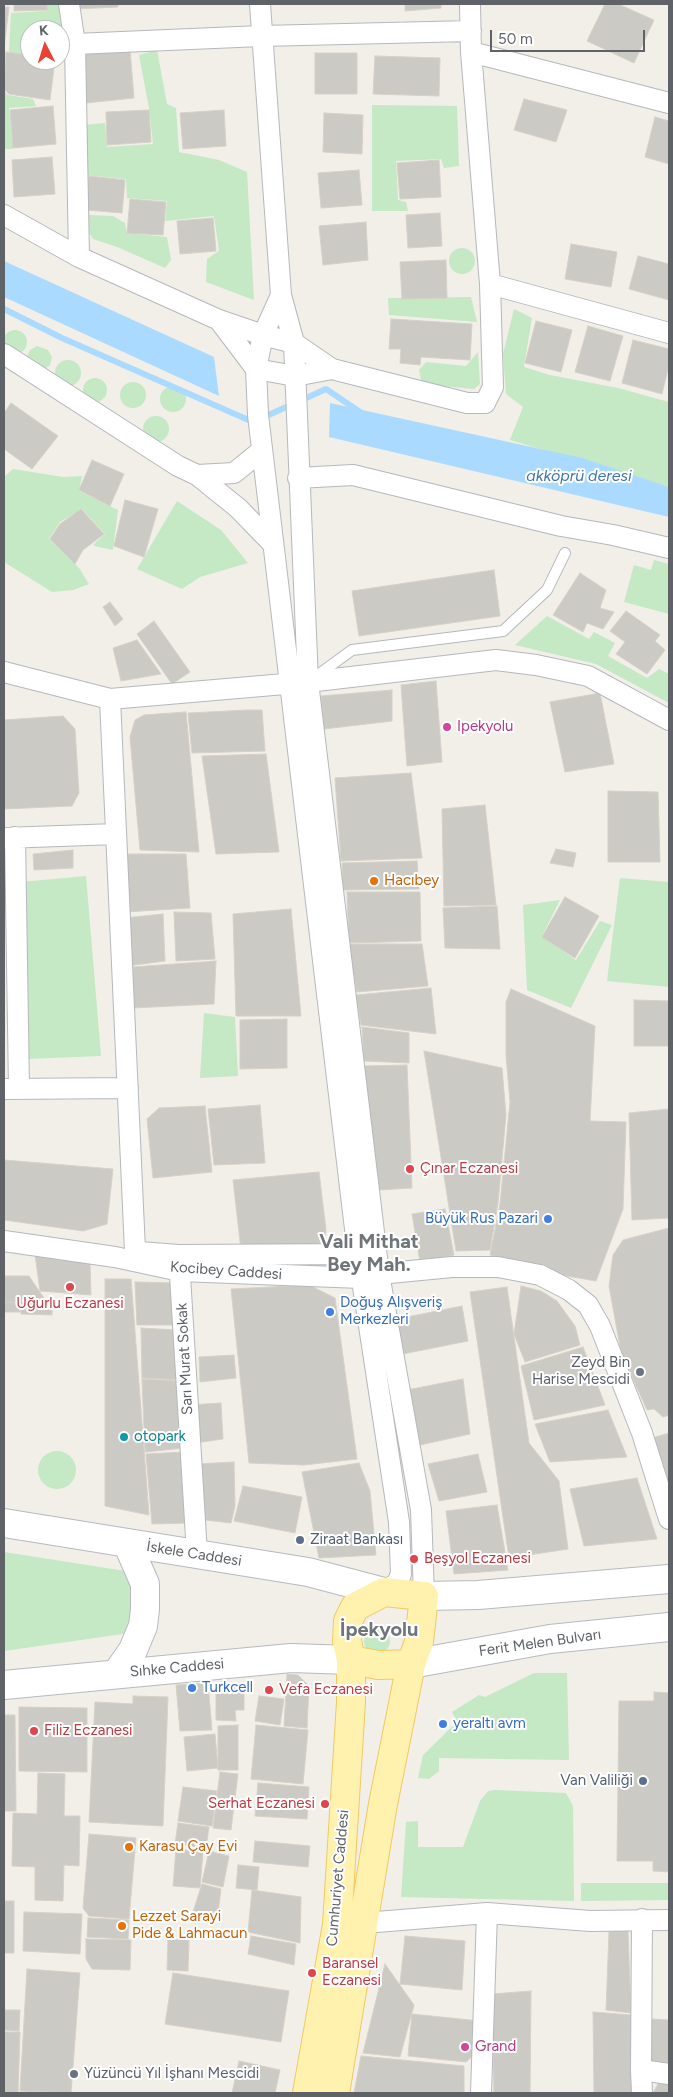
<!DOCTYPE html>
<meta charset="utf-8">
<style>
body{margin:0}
#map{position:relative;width:673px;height:2097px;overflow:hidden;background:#f1efe8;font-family:Figtree,sans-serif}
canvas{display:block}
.frame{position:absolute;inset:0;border:5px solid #5f6368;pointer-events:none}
.north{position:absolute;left:20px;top:20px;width:50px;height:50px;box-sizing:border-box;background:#fff;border:1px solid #bfc1c3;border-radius:50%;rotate:355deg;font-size:14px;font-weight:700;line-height:20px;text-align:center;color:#5f6368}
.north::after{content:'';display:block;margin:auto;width:18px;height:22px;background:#ea4335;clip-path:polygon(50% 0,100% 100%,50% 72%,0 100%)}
.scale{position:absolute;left:490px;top:30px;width:155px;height:22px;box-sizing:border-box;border:2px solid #5f6368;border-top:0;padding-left:6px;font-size:15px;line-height:18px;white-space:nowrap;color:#5f6368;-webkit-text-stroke:4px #fff;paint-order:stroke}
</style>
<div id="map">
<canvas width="673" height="2097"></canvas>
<div class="frame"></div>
<div class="north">K</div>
<div class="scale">50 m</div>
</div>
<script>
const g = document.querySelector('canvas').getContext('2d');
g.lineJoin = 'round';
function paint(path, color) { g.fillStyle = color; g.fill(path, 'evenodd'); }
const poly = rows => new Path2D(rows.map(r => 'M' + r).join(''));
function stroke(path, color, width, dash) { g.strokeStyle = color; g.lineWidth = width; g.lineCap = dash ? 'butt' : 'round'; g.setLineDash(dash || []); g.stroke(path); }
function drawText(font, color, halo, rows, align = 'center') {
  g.font = font + ' Figtree,sans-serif'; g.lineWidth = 4; g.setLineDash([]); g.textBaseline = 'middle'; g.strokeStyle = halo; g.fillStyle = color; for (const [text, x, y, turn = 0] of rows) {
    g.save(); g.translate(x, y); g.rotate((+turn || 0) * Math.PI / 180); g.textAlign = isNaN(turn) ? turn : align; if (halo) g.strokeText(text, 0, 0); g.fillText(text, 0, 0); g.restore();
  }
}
paint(poly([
 [46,4,62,4,67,47,60,60,60,30,30,30,30,55,9,52,11,13,46,11],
 [157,50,167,104,176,108,179,152,219,160,247,172,254,300,206,282,207,259,219,251,214,216,165,221,167,201,127,198,126,179,84,175,84,125,105,123,107,147,153,144,149,108,139,55],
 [4,90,8,95,33,99,36,106,9,108,13,149,4,149],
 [372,105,457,106,459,166,444,168,441,159,396,161,398,200,406,202,408,211,372,211],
 [89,215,113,216,125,223,127,233,167,237,171,260,165,268,117,247,93,239,87,229],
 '449 261a13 13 0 1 1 26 0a13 13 0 1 1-26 0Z',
 [471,297,477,322,389,315,388,298],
 [514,309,532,318,524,367,550,375,618,388,669,402,669,487,510,440,523,407,506,394,503,354],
 '3 342a12 12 0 1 1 24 0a12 12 0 1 1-24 0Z',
 [37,346,48,350,52,357,50,365,44,370,26,359,30,350],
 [478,352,480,384,474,389,422,384,419,370,426,362,466,366],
 '55 373a13 13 0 1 1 26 0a13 13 0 1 1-26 0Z',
 '83 390a12 12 0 1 1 24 0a12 12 0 1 1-24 0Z',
 '120 395a13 13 0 1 1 26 0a13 13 0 1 1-26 0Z',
 '160 399a13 13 0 1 1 26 0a13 13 0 1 1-26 0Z',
 '143 429a13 13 0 1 1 26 0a13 13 0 1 1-26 0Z',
 [13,469,63,477,82,476,79,491,118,510,113,550,94,546,94,544,105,534,82,509,60,522,49,539,79,568,89,584,73,590,52,592,4,562,4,477],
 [177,501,221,530,248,563,200,577,182,589,137,569],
 [654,560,669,564,669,614,624,602,634,565,651,570],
 [547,616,589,639,594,632,615,643,608,656,647,678,659,669,669,674,669,703,596,664,515,645],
 [86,876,101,1056,28,1059,21,882],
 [620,878,669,882,669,987,607,981],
 [560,900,542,936,576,960,600,921,612,925,571,1008,527,990,523,905],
 [204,1013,235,1017,238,1076,200,1078],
 '38 1470a19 19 0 1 1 38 0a19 19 0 1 1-38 0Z',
 [4,1552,132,1572,140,1598,130,1633,4,1651],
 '364 1641a13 13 0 1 1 26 0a13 13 0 1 1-26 0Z',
 [534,1673,567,1673,569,1760,439,1758,439,1771,429,1779,418,1778,423,1755,457,1722,452,1712,479,1695,485,1697],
 [495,1790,566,1793,573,1806,574,1901,401,1897,406,1822,418,1821,418,1847,463,1847,480,1801,488,1791],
 [581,1883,669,1883,669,1900,581,1901]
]), '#c5e8c5');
paint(poly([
 [4,261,214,357,219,396,4,297],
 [330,403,582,458,669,487,669,517,329,437]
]), '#aadaff');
stroke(poly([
 [4,309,62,338,253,422,326,389,363,414]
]), '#aadaff', 6);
const building = poly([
 [14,4,47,4,47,10,14,11,14,4],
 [75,4,118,4,118,7,75,9,75,4],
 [405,4,441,4,441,8,405,11,405,4],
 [605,4,618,4,654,20,634,63,587,41,605,4],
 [4,7,9,7,4,48,4,7],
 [130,50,134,98,86,103,82,54,130,50],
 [6,52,30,55,30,60,55,60,50,100,9,94,4,89,6,52],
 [315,53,357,53,357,94,315,94,315,53],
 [375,56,440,58,439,96,373,94,375,56],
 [524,99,567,110,556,142,514,130,524,99],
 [53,106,56,144,13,148,10,110,53,106],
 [149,110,151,142,107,145,106,112,149,110],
 [224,110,226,146,183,149,180,113,224,110],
 [324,113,363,115,362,154,323,152,324,113],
 [655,117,669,121,669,164,645,157,655,117],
 [52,157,55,194,14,197,12,160,52,157],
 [439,160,441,197,400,199,397,163,439,160],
 [359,170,362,205,321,208,318,173,359,170],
 [89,176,125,180,122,213,86,210,89,176],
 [130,199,166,202,163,235,127,233,130,199],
 [440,213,442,246,408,248,406,215,440,213],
 [213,218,216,251,180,254,177,221,213,218],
 [366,222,368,260,323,265,319,226,366,222],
 [571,244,617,252,611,287,565,279,571,244],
 [638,256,669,264,669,300,629,289,638,256],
 [446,260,447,298,402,299,400,262,446,260],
 [391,319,472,324,470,360,421,357,420,365,400,363,401,349,389,349,391,319],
 [536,321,572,330,561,372,525,363,536,321],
 [588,326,623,336,610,381,575,372,588,326],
 [633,340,669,349,669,365,662,394,622,383,633,340],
 [11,403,58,436,32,469,4,449,4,413,11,403],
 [92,460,124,474,110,506,79,490,92,460],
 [125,500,158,509,144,557,114,546,125,500],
 [81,509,104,534,83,550,75,564,50,539,60,524,81,509],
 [494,570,500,616,359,636,352,591,494,570],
 [580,573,606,590,600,608,614,612,603,629,587,623,583,632,553,615,580,573],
 [110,602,123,619,115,626,103,607,110,602],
 [626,611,660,635,655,641,665,650,647,674,616,654,625,642,610,631,626,611],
 [154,621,190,672,172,684,137,634,154,621],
 [137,640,161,674,121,681,113,648,137,640],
 [436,681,442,762,407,766,401,685,436,681],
 [392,690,392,721,324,729,321,696,392,690],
 [600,693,614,764,565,772,550,702,600,693],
 [248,710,262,710,265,751,192,753,188,713,248,710],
 [186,712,199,852,140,850,130,737,135,720,144,715,186,712],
 [63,716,75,729,79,793,72,806,4,809,4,720,63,716],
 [266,754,279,852,216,854,202,756,266,754],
 [411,773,422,858,341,861,335,778,411,773],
 [608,791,658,792,660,862,608,862,608,791],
 [485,805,496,905,444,906,442,809,485,805],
 [556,849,576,853,573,867,550,863,556,849],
 [73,850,73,868,34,870,33,854,73,850],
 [124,854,186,854,190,908,125,912,124,854],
 [417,861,419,889,343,890,342,863,417,861],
 [347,892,420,892,421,941,349,943,347,892],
 [565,897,599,916,575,958,542,937,565,897],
 [497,906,500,949,445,948,443,908,497,906],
 [291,909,301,1016,236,1016,233,914,291,909],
 [174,912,211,913,215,959,176,961,174,912],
 [163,914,165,961,127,966,124,918,163,914],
 [348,944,422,944,428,986,357,992,348,944],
 [216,961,214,1004,133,1008,133,967,216,961],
 [431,988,436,1034,361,1025,356,995,431,988],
 [511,989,595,1026,590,1121,626,1122,623,1209,596,1281,550,1273,490,1255,500,1204,510,1102,506,1055,506,1002,511,989],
 [634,1000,669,1001,669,1046,634,1046,634,1000],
 [287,1019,287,1068,240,1069,240,1020,287,1019],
 [362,1027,409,1033,409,1063,364,1061,362,1027],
 [424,1051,502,1068,506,1115,498,1203,490,1250,456,1251,424,1051],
 [407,1065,412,1188,379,1190,363,1066,407,1065],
 [260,1105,265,1163,214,1165,208,1109,260,1105],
 [205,1106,212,1172,153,1178,147,1119,159,1108,205,1106],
 [669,1109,669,1218,632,1220,629,1113,669,1109],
 [4,1160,113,1169,107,1224,83,1231,4,1220,4,1160],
 [319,1172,326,1230,324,1241,315,1246,241,1250,233,1180,319,1172],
 [445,1209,454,1255,420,1262,412,1214,445,1209],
 [669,1228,669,1415,663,1417,654,1409,647,1410,621,1352,609,1286,613,1255,623,1240,669,1228],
 [35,1254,90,1263,91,1295,40,1291,35,1254],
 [4,1276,29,1276,52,1310,52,1315,21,1314,20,1303,4,1302,4,1276],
 [105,1279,131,1279,149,1515,105,1506,105,1279],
 [135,1282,176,1283,175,1325,137,1325,135,1282],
 [309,1285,335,1298,357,1459,304,1465,249,1463,231,1289,309,1285],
 [521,1286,541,1291,557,1301,575,1326,580,1345,525,1362,514,1334,521,1286],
 [507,1287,529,1443,559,1481,568,1549,509,1558,470,1292,507,1287],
 [4,1302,19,1303,20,1312,4,1312,4,1302],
 [462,1306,468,1341,403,1354,397,1319,462,1306],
 [141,1328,176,1330,180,1380,142,1378,141,1328],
 [583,1347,605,1405,534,1420,521,1366,583,1347],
 [234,1355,236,1378,200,1382,199,1357,234,1355],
 [142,1379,179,1381,185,1448,145,1452,142,1379],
 [463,1379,470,1434,420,1445,407,1390,463,1379],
 [221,1403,223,1439,195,1443,191,1405,221,1403],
 [608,1410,627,1457,550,1462,535,1424,608,1410],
 [669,1433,669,1498,649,1439,669,1433],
 [184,1452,188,1523,152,1524,146,1454,184,1452],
 [478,1454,487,1492,439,1501,428,1464,478,1454],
 [234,1462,235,1506,231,1523,197,1519,195,1464,234,1462],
 [359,1463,370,1491,376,1555,319,1558,302,1472,359,1463],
 [637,1478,657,1539,584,1546,570,1489,637,1478],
 [243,1486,302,1497,295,1533,234,1521,243,1486],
 [497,1505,508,1570,454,1574,446,1511,497,1505],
 [287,1674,298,1675,309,1686,307,1728,284,1726,287,1674],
 [208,1683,212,1730,180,1731,176,1685,208,1683],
 [244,1686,244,1710,235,1710,236,1721,216,1720,216,1689,244,1686],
 [654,1692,669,1693,669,1872,653,1871,653,1861,617,1861,619,1701,654,1701,654,1692],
 [133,1696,168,1697,163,1826,89,1822,95,1702,133,1704,133,1696],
 [259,1696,284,1699,280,1725,255,1721,259,1696],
 [19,1707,87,1708,87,1772,19,1771,19,1707],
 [4,1715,15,1715,16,1811,4,1811,4,1715],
 [238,1725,238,1770,218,1770,218,1726,238,1725],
 [256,1725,308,1730,303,1784,251,1779,256,1725],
 [215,1734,218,1768,187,1771,184,1737,215,1734],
 [220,1772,238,1774,231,1830,213,1828,220,1772],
 [38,1773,65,1774,64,1816,80,1816,79,1866,64,1865,63,1901,35,1900,35,1867,12,1866,13,1813,37,1814,38,1773],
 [258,1783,309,1787,307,1819,255,1816,258,1783],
 [183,1787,217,1791,212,1826,178,1821,183,1787],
 [178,1823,209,1827,206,1848,175,1844,178,1823],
 [89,1834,136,1838,129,1919,89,1916,83,1908,89,1834],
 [255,1841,310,1846,308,1867,253,1862,255,1841],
 [176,1849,203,1852,200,1888,173,1886,176,1849],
 [209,1851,229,1856,223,1887,202,1882,209,1851],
 [238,1865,259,1867,257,1890,236,1888,238,1865],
 [202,1884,221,1889,217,1920,192,1915,202,1884],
 [252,1890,301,1897,300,1943,248,1932,252,1890],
 [4,1901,14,1901,14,1953,4,1953,4,1901],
 [24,1912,82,1914,80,1954,23,1951,24,1912],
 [88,1918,129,1920,128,1939,87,1937,88,1918],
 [628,1931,631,2013,606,2010,609,1932,628,1931],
 [251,1936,296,1944,294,1965,248,1954,251,1936],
 [405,1936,465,1941,462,1990,400,1984,405,1936],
 [86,1939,131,1940,130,1970,92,1969,86,1959,86,1939],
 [168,1939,189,1940,188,1971,167,1970,168,1939],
 [385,1964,414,2005,400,2057,363,2053,385,1964],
 [27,1969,80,1973,71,2093,20,2091,27,1969],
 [173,1973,289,1991,281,2042,165,2024,173,1973],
 [531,1991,530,2093,494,2093,492,1994,531,1991],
 [4,2010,20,2010,19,2031,4,2030,4,2010],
 [593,2012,631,2015,632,2093,594,2093,593,2012],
 [412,2014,479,2021,475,2054,466,2062,408,2056,412,2014],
 [652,2019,669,2020,669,2063,650,2062,652,2019],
 [4,2032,20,2032,18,2093,4,2093,4,2032],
 [361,2056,464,2066,464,2093,354,2093,361,2056],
 [239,2061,280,2070,275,2093,232,2093,239,2061],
 [660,2080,669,2081,669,2093,653,2093,660,2080]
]);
paint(building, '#cccac5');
stroke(building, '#d6d1c6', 1);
const service = poly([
 [315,677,352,650,503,631,547,590,565,553]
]);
const minor = poly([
 [69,4,75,44,79,257],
 [260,4,281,295,294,343,308,682,379,1274,421,1510,424,1596],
 [75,44,261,36,471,31],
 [471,52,669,103],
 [4,215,79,257,219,320,263,335,294,343,332,369,467,403,485,403,493,387,490,284,471,52,470,4],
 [490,284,669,333],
 [281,295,263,335,256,369,258,415,358,1254,399,1522,401,1574,397,1583,384,1592],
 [219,320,256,369,295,376,332,369],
 [4,354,178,466,197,475,238,508,273,544],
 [197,475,234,473,261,451],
 [298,478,353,475,561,526,613,535,669,548],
 [4,672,110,699,308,682,496,660,536,665,588,676,669,720],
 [110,699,135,1251],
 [15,837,19,1089],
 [4,838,116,834],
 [4,1089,128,1088],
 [4,1241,115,1257,180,1271,361,1278],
 [140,1252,178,1255,358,1254],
 [179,1259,197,1554],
 [379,1274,452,1267,498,1267,540,1275,569,1290,588,1305,600,1326,642,1433,669,1519],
 [642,1919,641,2070,669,2074],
 [352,1924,487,1913,590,1921,669,1920],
 [641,2070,642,2093],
 [481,2093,487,1913]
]);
const secondary = poly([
 [4,1523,308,1572,384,1592],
 [424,1596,478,1595,669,1579],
 [411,1664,550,1639,669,1627],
 [117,1673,133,1650,143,1626,145,1609,145,1584,128,1545],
 [4,1685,291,1658,351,1660]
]);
const primary = poly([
 [384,1592,424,1596,419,1642,411,1664,378,1665,351,1660,347,1641,348,1621,355,1607,384,1592],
 [307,2093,337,1925,351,1702,351,1660],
 [335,2093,383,1804,411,1664]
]);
stroke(service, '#b5b8bc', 12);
stroke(minor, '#b5b8bc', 22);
stroke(secondary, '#b6babf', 30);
stroke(primary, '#f2c960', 30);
stroke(service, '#fff', 10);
stroke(minor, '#fff', 20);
stroke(secondary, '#fff', 28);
stroke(primary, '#fff2af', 28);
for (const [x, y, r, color] of [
 [447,727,5,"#d1479c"],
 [374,881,5,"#e8710a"],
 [410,1169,5,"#e0444e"],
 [548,1219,5,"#3f7fe0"],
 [70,1287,5,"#e0444e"],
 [330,1312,5,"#3f7fe0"],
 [640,1372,5,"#6b7280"],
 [124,1437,5,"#0f9aa8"],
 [300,1540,5,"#5c6f8a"],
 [414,1559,5,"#e0444e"],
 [192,1688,5,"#3f7fe0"],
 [269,1690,5,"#e0444e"],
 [443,1724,5,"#3f7fe0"],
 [34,1731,5,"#e0444e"],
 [643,1781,5,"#5c6f8a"],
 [325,1804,5,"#e0444e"],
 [129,1847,5,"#e8710a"],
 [122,1926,5,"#e8710a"],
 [312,1973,5,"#e0444e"],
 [465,2047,5,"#d1479c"],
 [74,2074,5,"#6b7280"]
]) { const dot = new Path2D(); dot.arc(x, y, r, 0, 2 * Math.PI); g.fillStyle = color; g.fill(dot); stroke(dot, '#fff', 2); }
drawText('15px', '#b23c85', '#fff', [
 ["Ipekyolu",457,727],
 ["Grand",475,2047]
], 'left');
drawText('15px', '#c56008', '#fff', [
 ["Hacıbey",384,881],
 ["Karasu Çay Evi",139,1847],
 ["Lezzet Sarayi",132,1917],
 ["Pide & Lahmacun",132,1934]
], 'left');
drawText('15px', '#be3a42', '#fff', [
 ["Çınar Eczanesi",420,1169],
 ["Uğurlu Eczanesi",70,1304,"center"],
 ["Beşyol Eczanesi",424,1559],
 ["Vefa Eczanesi",279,1690],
 ["Filiz Eczanesi",44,1731],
 ["Serhat Eczanesi",315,1804,"right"],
 ["Baransel",322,1964],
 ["Eczanesi",322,1981]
], 'left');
drawText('15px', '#366cbe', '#fff', [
 ["Büyük Rus Pazari",538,1219,"right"],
 ["Doğuş Alışveriş",340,1303],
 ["Merkezleri",340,1320],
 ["Turkcell",202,1688],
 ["yeraltı avm",453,1724]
], 'left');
drawText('15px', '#5f6368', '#fff', [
 ["Kocibey Caddesi",226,1271,4],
 ["Sarı Murat Sokak",185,1359,-93],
 ["İskele Caddesi",194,1554,9],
 ["Ferit Melen Bulvarı",540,1643,-8],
 ["Sıhke Caddesi",177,1668,-5],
 ["Cumhuriyet Caddesi",338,1878,-85]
]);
drawText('15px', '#5b616d', '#fff', [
 ["Zeyd Bin",630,1363],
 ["Harise Mescidi",630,1380],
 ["Yüzüncü Yıl İşhanı Mescidi",84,2074,"left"]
], 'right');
drawText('15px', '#0d838f', '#fff', [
 ["otopark",134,1437]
], 'left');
drawText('15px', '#4e5e75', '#fff', [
 ["Ziraat Bankası",310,1540],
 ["Van Valiliği",633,1781,"right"]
], 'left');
drawText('italic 16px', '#4174aa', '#fff', [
 ["akköprü deresi",579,476]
]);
drawText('bold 20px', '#70757a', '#fff', [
 ["Vali Mithat",369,1242],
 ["Bey Mah.",369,1265],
 ["İpekyolu",379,1630]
]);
</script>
